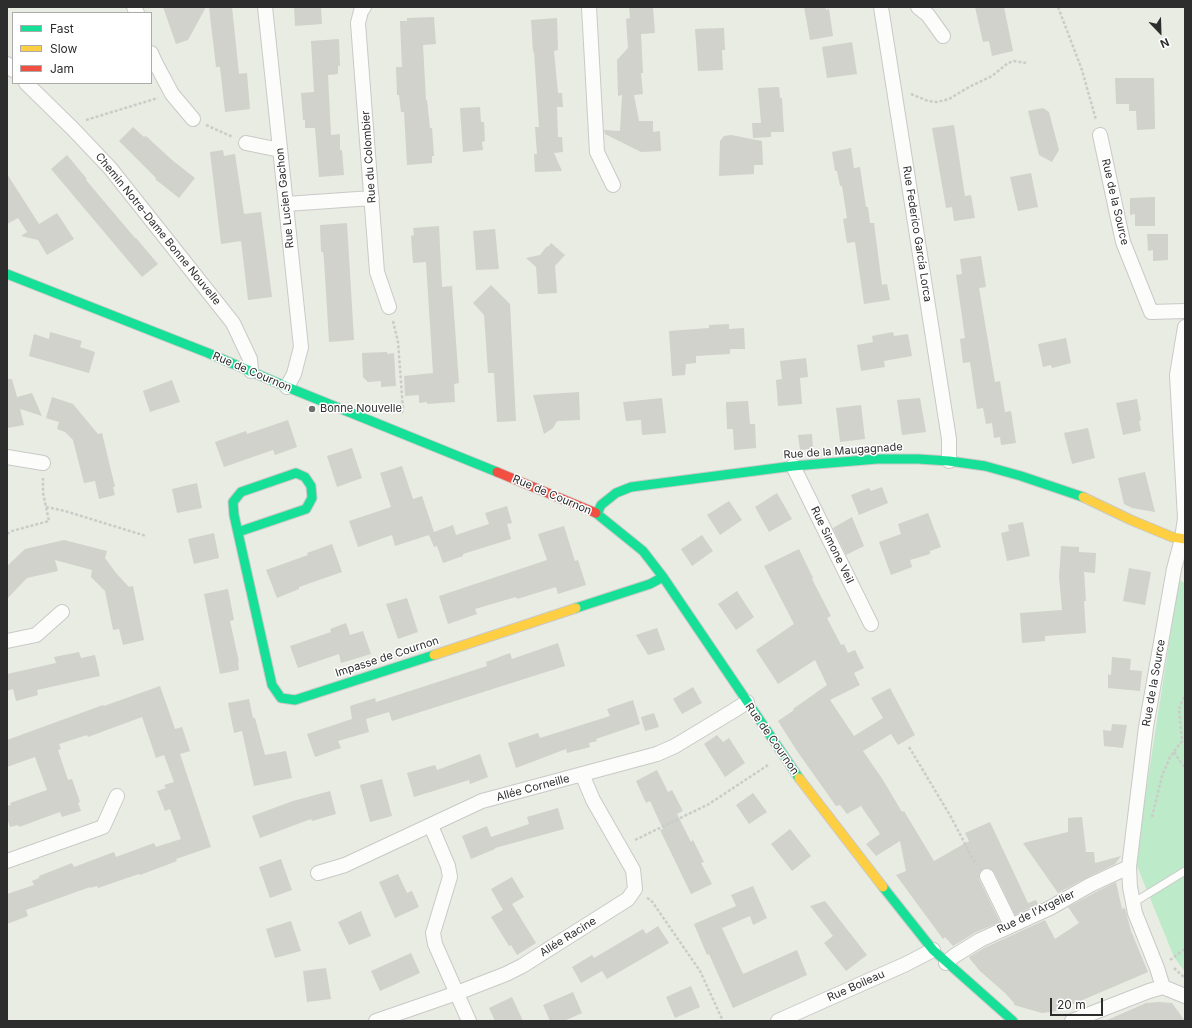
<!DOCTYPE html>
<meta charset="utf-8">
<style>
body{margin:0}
#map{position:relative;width:1192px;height:1028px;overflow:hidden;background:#e9ece2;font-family:Inter,sans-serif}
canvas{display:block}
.frame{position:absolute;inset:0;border:8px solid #2d2d2d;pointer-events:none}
.legend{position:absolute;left:12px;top:12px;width:140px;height:72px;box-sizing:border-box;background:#fff;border:1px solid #ababab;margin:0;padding:5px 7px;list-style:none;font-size:12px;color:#2d2d2d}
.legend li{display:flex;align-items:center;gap:8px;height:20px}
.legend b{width:20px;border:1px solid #ababab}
.north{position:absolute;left:1140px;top:12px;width:40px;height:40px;-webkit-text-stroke:3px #fff;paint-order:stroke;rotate:157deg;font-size:11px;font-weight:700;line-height:16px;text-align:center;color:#2d2d2d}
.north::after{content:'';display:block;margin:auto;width:14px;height:18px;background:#2d2d2d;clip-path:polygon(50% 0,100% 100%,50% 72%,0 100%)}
.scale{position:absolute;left:1050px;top:998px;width:53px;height:18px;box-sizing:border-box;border:2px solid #2d2d2d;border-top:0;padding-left:5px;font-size:12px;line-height:14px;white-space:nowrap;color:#2d2d2d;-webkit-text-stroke:3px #fff;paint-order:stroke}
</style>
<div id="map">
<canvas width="1192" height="1028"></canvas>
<div class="frame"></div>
<ul class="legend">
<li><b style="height:5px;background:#16e098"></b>Fast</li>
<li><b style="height:5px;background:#ffcf43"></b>Slow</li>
<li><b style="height:5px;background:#f24e42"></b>Jam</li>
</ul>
<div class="north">N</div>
<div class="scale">20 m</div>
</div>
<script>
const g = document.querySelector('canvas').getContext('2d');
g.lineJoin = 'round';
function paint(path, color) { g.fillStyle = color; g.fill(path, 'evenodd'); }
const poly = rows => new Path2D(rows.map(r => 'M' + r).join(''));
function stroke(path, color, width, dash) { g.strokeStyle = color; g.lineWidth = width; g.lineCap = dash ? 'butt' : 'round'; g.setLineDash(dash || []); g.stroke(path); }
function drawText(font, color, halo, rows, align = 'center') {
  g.font = font + ' Inter,sans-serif'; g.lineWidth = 3; g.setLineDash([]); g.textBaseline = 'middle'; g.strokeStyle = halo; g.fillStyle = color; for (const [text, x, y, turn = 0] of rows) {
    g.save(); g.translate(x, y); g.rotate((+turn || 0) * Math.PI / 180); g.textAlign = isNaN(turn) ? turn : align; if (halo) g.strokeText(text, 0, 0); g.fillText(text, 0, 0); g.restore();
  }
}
paint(poly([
 [1179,580,1185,583,1185,972,1174,957,1135,861]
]), '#bdeac8');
paint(poly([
 [163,7,206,7,188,40,176,44],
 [209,7,232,7,239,74,247,73,250,109,225,112,220,67,216,67],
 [294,7,321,7,322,24,295,26],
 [629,7,653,7,655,33,641,34,643,73,641,73,643,94,634,95,639,121,653,121,653,132,660,131,661,151,641,152,605,134,604,130,620,131,622,95,618,96,617,60,628,48,626,19,630,18],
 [804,7,825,7,826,10,829,9,833,36,810,40],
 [975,7,1004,7,1013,51,992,56,989,41,983,42],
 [434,17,436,44,423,45,426,100,427,100,430,128,432,128,434,156,432,156,432,163,407,165,404,112,401,112,399,95,397,95,396,67,402,67,400,21,407,21,407,18],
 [557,18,558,50,554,51,558,93,562,93,563,107,557,107,558,137,562,137,563,152,554,153,562,171,535,172,534,154,537,154,535,127,539,127,534,51,533,52,531,20],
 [724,28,725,50,722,50,723,70,698,71,695,29],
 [339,39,340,66,338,66,338,74,328,75,331,135,340,134,340,150,342,150,344,175,319,177,315,128,305,128,305,120,303,120,301,93,314,92,311,41],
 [852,42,857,74,827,78,822,47],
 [1115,78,1154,78,1155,129,1137,130,1136,111,1129,111,1129,104,1116,104],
 [779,87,780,98,782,98,784,132,771,132,771,137,753,138,752,123,761,123,758,88],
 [480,107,481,122,484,122,485,141,482,142,483,150,463,152,460,108],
 [1043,108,1049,112,1059,150,1052,162,1039,155,1028,111],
 [954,125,965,196,971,195,975,218,954,221,952,207,946,208,932,128],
 [133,127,144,137,146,136,172,160,195,178,179,198,155,179,156,178,119,141],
 [731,135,762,141,763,165,754,165,754,174,719,176,720,141,724,136],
 [851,148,854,168,860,167,866,207,868,207,870,223,874,223,882,285,887,284,890,300,864,304,855,242,847,243,843,219,847,218,842,186,840,186,837,171,835,171,832,152],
 [223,150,224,156,235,154,244,214,261,212,272,297,248,300,241,241,221,244,210,152],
 [67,155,87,179,86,180,135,238,136,238,158,264,142,277,51,169],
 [1031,173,1038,207,1018,211,1010,177],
 [7,174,39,224,57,213,74,239,47,255,38,240,21,236,27,232,18,218,7,224],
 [1155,197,1155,226,1135,226,1135,214,1130,215,1130,198],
 [347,223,354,340,329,342,324,260,323,252,321,252,320,225],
 [439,226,442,287,452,286,459,383,454,384,455,402,427,404,427,402,419,403,419,395,405,396,404,376,433,373,426,262,413,263,411,236,414,235,413,228],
 [495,229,499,269,476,270,473,231],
 [1147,234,1168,234,1168,260,1153,261,1153,250,1148,251],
 [551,243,565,255,555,266,557,293,538,294,536,267,526,258,540,255,547,246,548,247],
 [981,256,986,287,979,288,995,382,1000,381,1005,412,1011,411,1016,443,1001,445,1000,437,994,438,992,423,986,424,983,408,977,409,970,362,963,363,960,339,965,338,956,275,962,274,960,259],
 [491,285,510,304,516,421,497,422,494,373,488,373,484,315,473,303],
 [729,324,729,329,744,328,745,349,730,349,730,354,696,356,696,363,686,364,685,375,672,376,669,331,709,328,709,325],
 [50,332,82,341,80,347,95,352,89,373,29,356,34,334,49,339],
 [893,332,894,336,908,334,912,356,884,361,885,367,861,371,857,345,873,342,872,336],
 [1066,338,1071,363,1052,368,1051,365,1043,367,1038,344],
 [387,352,387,354,394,353,396,386,381,387,381,381,368,382,363,377,362,353],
 [806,358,808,377,800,378,802,404,778,406,776,380,782,379,780,361],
 [7,379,12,379,17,397,32,393,42,416,20,409,24,425,7,428],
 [172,380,180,402,150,412,143,391],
 [579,392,580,420,557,421,553,428,544,434,533,395],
 [52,397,73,404,98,434,102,433,115,487,113,487,115,495,99,499,95,481,84,483,73,440,65,432,57,429,59,422,46,418],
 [662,398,666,433,642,435,641,420,626,421,623,402],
 [920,398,926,432,902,435,897,400],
 [1137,399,1141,420,1139,421,1141,431,1123,435,1116,403],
 [748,401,750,424,755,424,756,448,734,450,733,429,727,429,726,402],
 [861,405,865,439,840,442,836,408],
 [288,420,297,447,275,455,273,450,224,467,215,442,246,431,247,434],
 [1088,428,1095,458,1072,464,1064,433],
 [812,434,813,449,800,450,798,435],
 [352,448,362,478,337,487,327,456],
 [402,466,413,499,422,496,434,532,453,525,456,535,489,524,485,513,507,506,512,523,507,524,511,539,463,554,463,556,443,563,437,546,434,547,429,535,395,546,392,535,358,547,349,521,391,507,380,473],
 [1145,472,1155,512,1132,508,1124,504,1118,478],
 [197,483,202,508,177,513,172,489],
 [882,487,888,503,859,515,851,495,869,488,871,491],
 [777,493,792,519,769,532,755,507],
 [729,501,742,520,720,535,707,515],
 [928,513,941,547,930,551,930,554,910,560,912,567,891,575,879,542,901,534,898,524],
 [852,517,864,546,846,555,833,528],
 [1023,522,1030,556,1007,561,1001,533,1009,531,1008,525],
 [564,526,575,561,578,560,586,585,558,594,556,587,517,599,516,597,475,609,477,614,448,624,439,596,547,560,538,534],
 [214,533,219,558,194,564,188,539],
 [702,535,713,551,692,566,681,549],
 [64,540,107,551,105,558,116,573,129,587,133,586,144,640,123,645,119,629,113,630,105,591,91,577,92,570,55,560,58,571,27,578,7,599,7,566,25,549],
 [332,544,342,572,299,587,299,589,277,598,266,570,308,555,307,553],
 [1061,546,1079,547,1079,552,1096,553,1095,573,1084,572,1086,601,1084,601,1086,633,1045,636,1045,641,1022,643,1020,613,1062,610,1059,577],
 [799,549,813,578,812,579,831,616,827,618,841,645,844,644,848,653,855,650,864,668,854,673,860,685,830,700,854,736,883,718,871,698,890,688,915,735,898,745,891,734,863,751,883,780,902,812,904,811,934,861,969,841,965,833,990,822,1028,903,1036,900,1038,904,1015,915,994,872,988,868,983,869,980,872,979,879,1000,922,976,932,953,946,945,937,943,939,896,875,906,871,900,841,876,856,866,844,880,834,861,806,847,814,840,805,836,806,797,751,778,721,794,710,793,709,827,685,815,660,778,684,756,650,794,624,764,566],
 [1129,568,1151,572,1145,605,1123,601],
 [228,589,234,620,230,621,239,662,238,662,239,670,220,674,204,594],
 [737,591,754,617,736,630,718,604],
 [407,598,418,632,398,639,386,604],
 [346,623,350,635,363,631,371,654,341,663,339,654,298,668,290,646,331,632,330,629],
 [657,628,665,650,648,655,636,635],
 [558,643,565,666,392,721,389,712,366,719,369,732,338,741,341,748,315,757,307,734,352,719,350,706,375,698,376,702,487,666,486,662,510,653,512,659],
 [79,652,81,658,95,655,100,676,37,690,38,695,16,701,13,689,7,691,7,674,56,663,54,657],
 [1112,657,1131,659,1130,670,1142,671,1140,691,1108,688,1108,674,1111,675],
 [160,686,175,729,182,727,190,751,180,754,211,847,176,859,177,861,140,875,139,874,98,888,97,886,90,888,90,887,26,910,28,916,7,924,7,894,34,885,32,881,39,878,39,876,72,863,74,867,114,852,116,857,154,843,156,847,181,839,170,809,165,811,157,791,166,788,164,785,174,782,164,755,156,758,142,717,88,737,87,735,59,744,61,749,58,750,68,780,72,779,80,802,78,803,81,811,62,817,60,812,19,827,18,825,10,827,7,818,7,806,11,805,10,803,47,790,35,757,7,767,7,740,103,705,104,706],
 [693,687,702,703,682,714,673,699],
 [249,699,253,718,255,718,265,755,286,751,292,778,254,786,242,731,234,733,228,703],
 [633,700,640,724,596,739,597,741,589,743,590,747,567,753,566,749,516,768,508,743,538,733,540,738,610,716,607,709],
 [654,713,659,727,645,731,641,717],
 [1112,724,1127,725,1123,748,1104,746,1103,730,1111,731],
 [717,735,723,742,729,738,745,763,725,777,704,744],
 [480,754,488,777,470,784,469,780,414,797,407,773,435,765,437,770],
 [657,770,668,792,672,790,683,811,677,814,691,842,693,840,704,862,701,863,712,884,691,894,660,830,663,829,650,801,646,803,636,781],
 [382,779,392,816,370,822,360,785],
 [330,791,336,814,312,821,311,819,260,838,252,816,293,801],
 [753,793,767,812,749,824,736,805],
 [558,808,564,829,495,848,495,849,471,859,462,836,487,826,491,837,529,824,527,817],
 [1082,817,1086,852,1094,852,1095,863,1121,856,1115,864,1086,878,1058,893,1023,843,1068,832,1068,818],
 [790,829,811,856,792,871,771,844],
 [281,859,292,890,270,898,259,867],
 [398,874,407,893,412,891,419,907,395,918,379,882],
 [512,877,524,897,512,904,536,943,517,955,511,945,509,946,491,917,503,910,491,889],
 [1116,882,1122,909,1125,908,1131,931,1148,972,1057,1011,1042,1013,1014,1005,1014,1003,1005,993,980,971,970,959,969,957,984,948,1045,920,1055,939,1079,923,1068,907,1094,893],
 [753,886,767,918,753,925,750,916,722,928,743,974,797,950,807,975,733,1008,709,954,707,955,694,924,736,906,731,895],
 [825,901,867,955,846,971,824,943,833,936,810,906],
 [361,911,371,936,349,945,338,922],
 [291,921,301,951,275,958,266,929],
 [658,926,669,943,607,979,602,971,581,983,572,967,592,955,594,958,643,929,646,934],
 [411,953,420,973,380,991,371,971],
 [326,968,331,999,307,1002,303,971],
 [691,986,700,1007,675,1018,666,997],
 [573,992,582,1013,564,1021,550,1021,543,1005],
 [512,997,523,1021,495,1021,489,1008],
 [1160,1002,1172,1003,1185,1021,1105,1021,1146,1003]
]), '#d0d2cb');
const lane = poly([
 [1133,903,1185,871]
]);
const street = poly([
 [134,7,137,13],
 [265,7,301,347,294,374,287,387],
 [364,7,361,11,358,23,377,272,389,307],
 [589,7,597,152,613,185],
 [881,7,949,439,949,461],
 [918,7,928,15,943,36],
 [151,53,155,62,172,94,193,119],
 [7,64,13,70],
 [26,83,73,129,110,168,233,323,250,359,251,371],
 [1100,135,1123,242,1151,312,1185,311],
 [246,143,280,150],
 [286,204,372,198],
 [7,457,43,463],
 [793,466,871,624],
 [7,641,36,635,62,612],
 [431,826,448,866,450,877,433,933,435,944,469,1021],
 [7,861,103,827,117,796],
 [318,873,345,865,482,801,657,754,675,746,733,711,747,702],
 [987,876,1011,925],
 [946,963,954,956,980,940,1050,908,1090,885,1129,867],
 [1163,987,1157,968,1135,913,1130,887,1129,867,1146,727,1174,569,1182,539,1185,518,1177,375,1185,327],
 [376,1021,457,993,506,974,522,966,628,899,635,889,634,879,633,870,593,800,582,774],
 [778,1021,906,964,933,950],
 [1072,1021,1149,991,1163,987,1185,996]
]);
const fast = poly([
 [7,274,208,353,287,387,497,472],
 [596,513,643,551,663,577,799,778],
 [597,514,601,505,616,493,631,487,793,466,877,459,918,459,949,461,985,466,1021,476,1083,497],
 [238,532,306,509,312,498,311,486,305,477,296,473,241,492,233,502,234,515,272,685,281,698,295,700,434,655],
 [576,608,650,584,663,577],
 [883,887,933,950,1013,1021]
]);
const slow = poly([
 [1083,497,1131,520,1172,537,1185,539],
 [434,655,576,608],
 [799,778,883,887]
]);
const jam = poly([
 [497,472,596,513]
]);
stroke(lane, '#c9c9c8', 9);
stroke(street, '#c9c9c8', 16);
stroke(fast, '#c9c9c8', 11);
stroke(slow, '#c9c9c8', 11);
stroke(jam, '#c9c9c8', 11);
stroke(poly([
 [1058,7,1082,70,1096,120],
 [911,94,928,101,937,102,949,99,969,87,992,76,1008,63,1014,61,1026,63],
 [86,120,158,98],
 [206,125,233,137],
 [393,321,398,342,403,409,401,415],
 [46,507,65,511,146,536],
 [7,534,12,531,49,521,43,493,43,478],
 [909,747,951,817,976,865],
 [1174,752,1185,768],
 [1152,817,1162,776,1170,757,1182,741,1179,709,1185,695],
 [635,840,709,804,768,765],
 [647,898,651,900,700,971,723,1021],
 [1170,960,1185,949],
 [1174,968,1185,978]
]), '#cbccca', 2.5, [3, 2]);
stroke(lane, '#fcfcfb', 7);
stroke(street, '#fcfcfb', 14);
stroke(fast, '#16e098', 9);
stroke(slow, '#ffcf43', 9);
stroke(jam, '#f24e42', 9);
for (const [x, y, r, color] of [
 [312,409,4,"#6f706c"]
]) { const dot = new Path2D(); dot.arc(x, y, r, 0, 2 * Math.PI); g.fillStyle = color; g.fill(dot); stroke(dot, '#fff', 1.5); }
drawText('11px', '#2d2d2d', '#fff', [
 ["Rue du Colombier",369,157,-94],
 ["Rue Lucien Gachon",285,198,-96],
 ["Rue de la Source",1115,202,77],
 ["Chemin Notre-Dame Bonne Nouvelle",158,229,51],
 ["Rue Federico García Lorca",917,234,81],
 ["Rue de Cournon",252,372,23],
 ["Rue de la Maugagnade",843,451,-4],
 ["Rue de Cournon",552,495,23],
 ["Rue Simone Veil",832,545,64],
 ["Impasse de Cournon",387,657,-18],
 ["Rue de la Source",1154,683,-80],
 ["Rue de Cournon",772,739,55],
 ["Allée Corneille",533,788,-15],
 ["Rue de l'Argelier",1036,912,-26],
 ["Allée Racine",568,937,-32],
 ["Rue Boileau",856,986,-24]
]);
drawText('11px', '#2d2d2d', '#fff', [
 ["Bonne Nouvelle",320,409]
], 'left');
</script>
